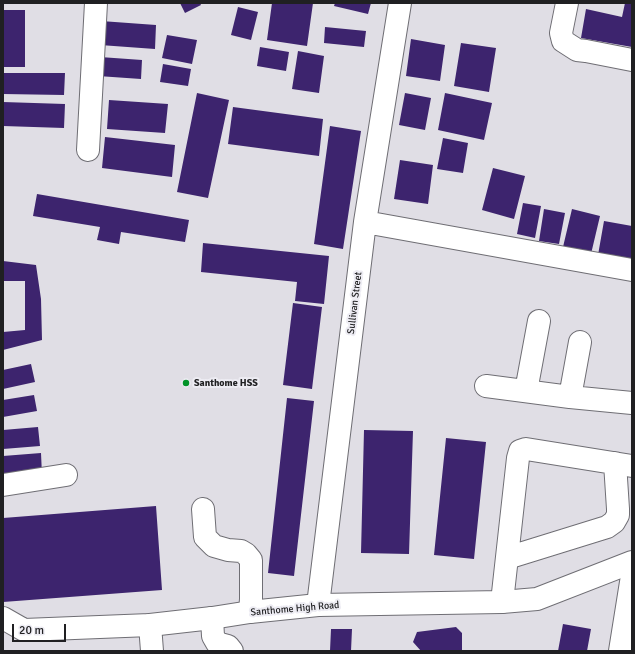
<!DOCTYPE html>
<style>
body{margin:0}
#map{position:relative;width:635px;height:654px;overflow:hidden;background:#e0dee5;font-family:Signika,sans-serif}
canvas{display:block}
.frame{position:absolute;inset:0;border:4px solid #202022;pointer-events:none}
.scale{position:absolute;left:12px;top:624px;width:54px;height:18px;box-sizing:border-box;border:2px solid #202022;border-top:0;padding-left:5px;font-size:12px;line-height:14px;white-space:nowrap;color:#202022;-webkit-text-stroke:3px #edecf3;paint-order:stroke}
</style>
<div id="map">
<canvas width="635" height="654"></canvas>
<div class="frame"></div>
<div class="scale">20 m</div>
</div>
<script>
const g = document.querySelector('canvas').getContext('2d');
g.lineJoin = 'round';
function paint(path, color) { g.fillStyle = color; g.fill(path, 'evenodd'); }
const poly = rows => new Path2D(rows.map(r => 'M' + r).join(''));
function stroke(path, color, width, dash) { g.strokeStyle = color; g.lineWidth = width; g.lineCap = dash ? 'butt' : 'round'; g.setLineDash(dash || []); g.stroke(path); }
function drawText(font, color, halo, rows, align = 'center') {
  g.font = font + ' Signika,sans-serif'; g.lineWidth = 4; g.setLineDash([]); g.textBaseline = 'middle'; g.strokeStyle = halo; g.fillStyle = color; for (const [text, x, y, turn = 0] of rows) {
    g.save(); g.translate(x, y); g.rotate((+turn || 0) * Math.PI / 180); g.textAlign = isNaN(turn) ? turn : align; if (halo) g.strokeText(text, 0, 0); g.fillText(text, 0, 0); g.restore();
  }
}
paint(poly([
 [180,3,200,3,201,5,185,13],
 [272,3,313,3,307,46,267,40],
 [335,3,371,3,368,14,334,6],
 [625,3,632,3,632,47,581,38,586,9,622,17],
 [238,7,258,12,251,40,231,35],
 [3,10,25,10,25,67,3,67],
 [101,21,156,25,155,49,100,45],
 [325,27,366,31,364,47,324,43],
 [167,35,197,40,192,64,162,58],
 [411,39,445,45,440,81,406,76],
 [461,43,496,48,489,92,454,86],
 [260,47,289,52,286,71,257,66],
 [298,51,324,56,319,93,292,89],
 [100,57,142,60,141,79,98,76],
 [163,64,191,69,188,86,160,82],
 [3,73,65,73,64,95,3,94],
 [197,93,229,100,208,198,177,192],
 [405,93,431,98,425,130,399,125],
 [445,93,492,103,484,140,438,130],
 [109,100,168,104,165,133,107,129],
 [3,102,65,104,64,128,3,126],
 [233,107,323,119,319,156,228,144],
 [330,126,361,131,343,249,314,244],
 [105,137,175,145,172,177,102,168],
 [443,138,468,143,463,173,437,169],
 [400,160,433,165,428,204,394,199],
 [493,168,525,176,514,219,482,210],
 [37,194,189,220,185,242,121,232,119,244,97,240,100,227,33,216],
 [523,203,541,206,535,238,517,234],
 [544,209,565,213,559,244,539,241],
 [572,209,600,216,591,254,563,247],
 [604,221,632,226,632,262,598,255],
 [203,243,329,256,324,304,295,301,297,282,201,272],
 [3,261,36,265,41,299,42,340,3,350,3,332,25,330,25,281,3,281],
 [293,303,322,307,312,389,283,385],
 [31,364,35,382,3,389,3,370],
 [34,395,37,411,3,417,3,400],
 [287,398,314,401,294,576,268,573],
 [38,427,40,446,3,449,3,430],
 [364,430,413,431,409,554,361,553],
 [446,438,486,442,474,559,434,555],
 [41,453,42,475,3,478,3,456],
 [156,506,162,590,3,602,3,518],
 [563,624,591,629,587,651,558,651],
 [456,627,462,633,462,651,421,651,413,642,417,632],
 [331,629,352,629,351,651,330,651]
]), '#3d246e');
const minor = poly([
 [567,3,561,33,563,41,577,50,586,51,632,60],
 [88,150,96,3],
 [365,222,632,270],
 [486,386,570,397,632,403],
 [526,391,539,321],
 [570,397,580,342],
 [3,485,66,475],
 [203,509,205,537,214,546,228,550,241,551,246,554,251,560,251,599,250,612],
 [507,558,607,527,614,522,618,515,618,509,615,463],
 [502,602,518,458,520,451,526,449,632,466],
 [318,605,365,222,400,3],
 [212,618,213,636,217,643,228,646,232,651],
 [150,625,152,651],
 [620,651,632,576]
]);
const major = poly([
 [3,618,24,630,150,625,212,618,250,612,318,605,502,602,537,599,632,562]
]);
stroke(minor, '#6f6e74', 24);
stroke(major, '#6f6e74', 24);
stroke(minor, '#fff', 22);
stroke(major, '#fff', 22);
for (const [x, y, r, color] of [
 [186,383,4,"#029328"]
]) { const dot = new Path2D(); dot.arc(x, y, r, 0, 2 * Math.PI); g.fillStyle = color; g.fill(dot); stroke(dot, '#edecf3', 1.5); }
drawText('10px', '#202022', '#edecf3', [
 ["Sullivan Street",355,303,-83],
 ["Santhome High Road",295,609,-5]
]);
drawText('bold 10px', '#202022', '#edecf3', [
 ["Santhome HSS",194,383]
], 'left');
</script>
